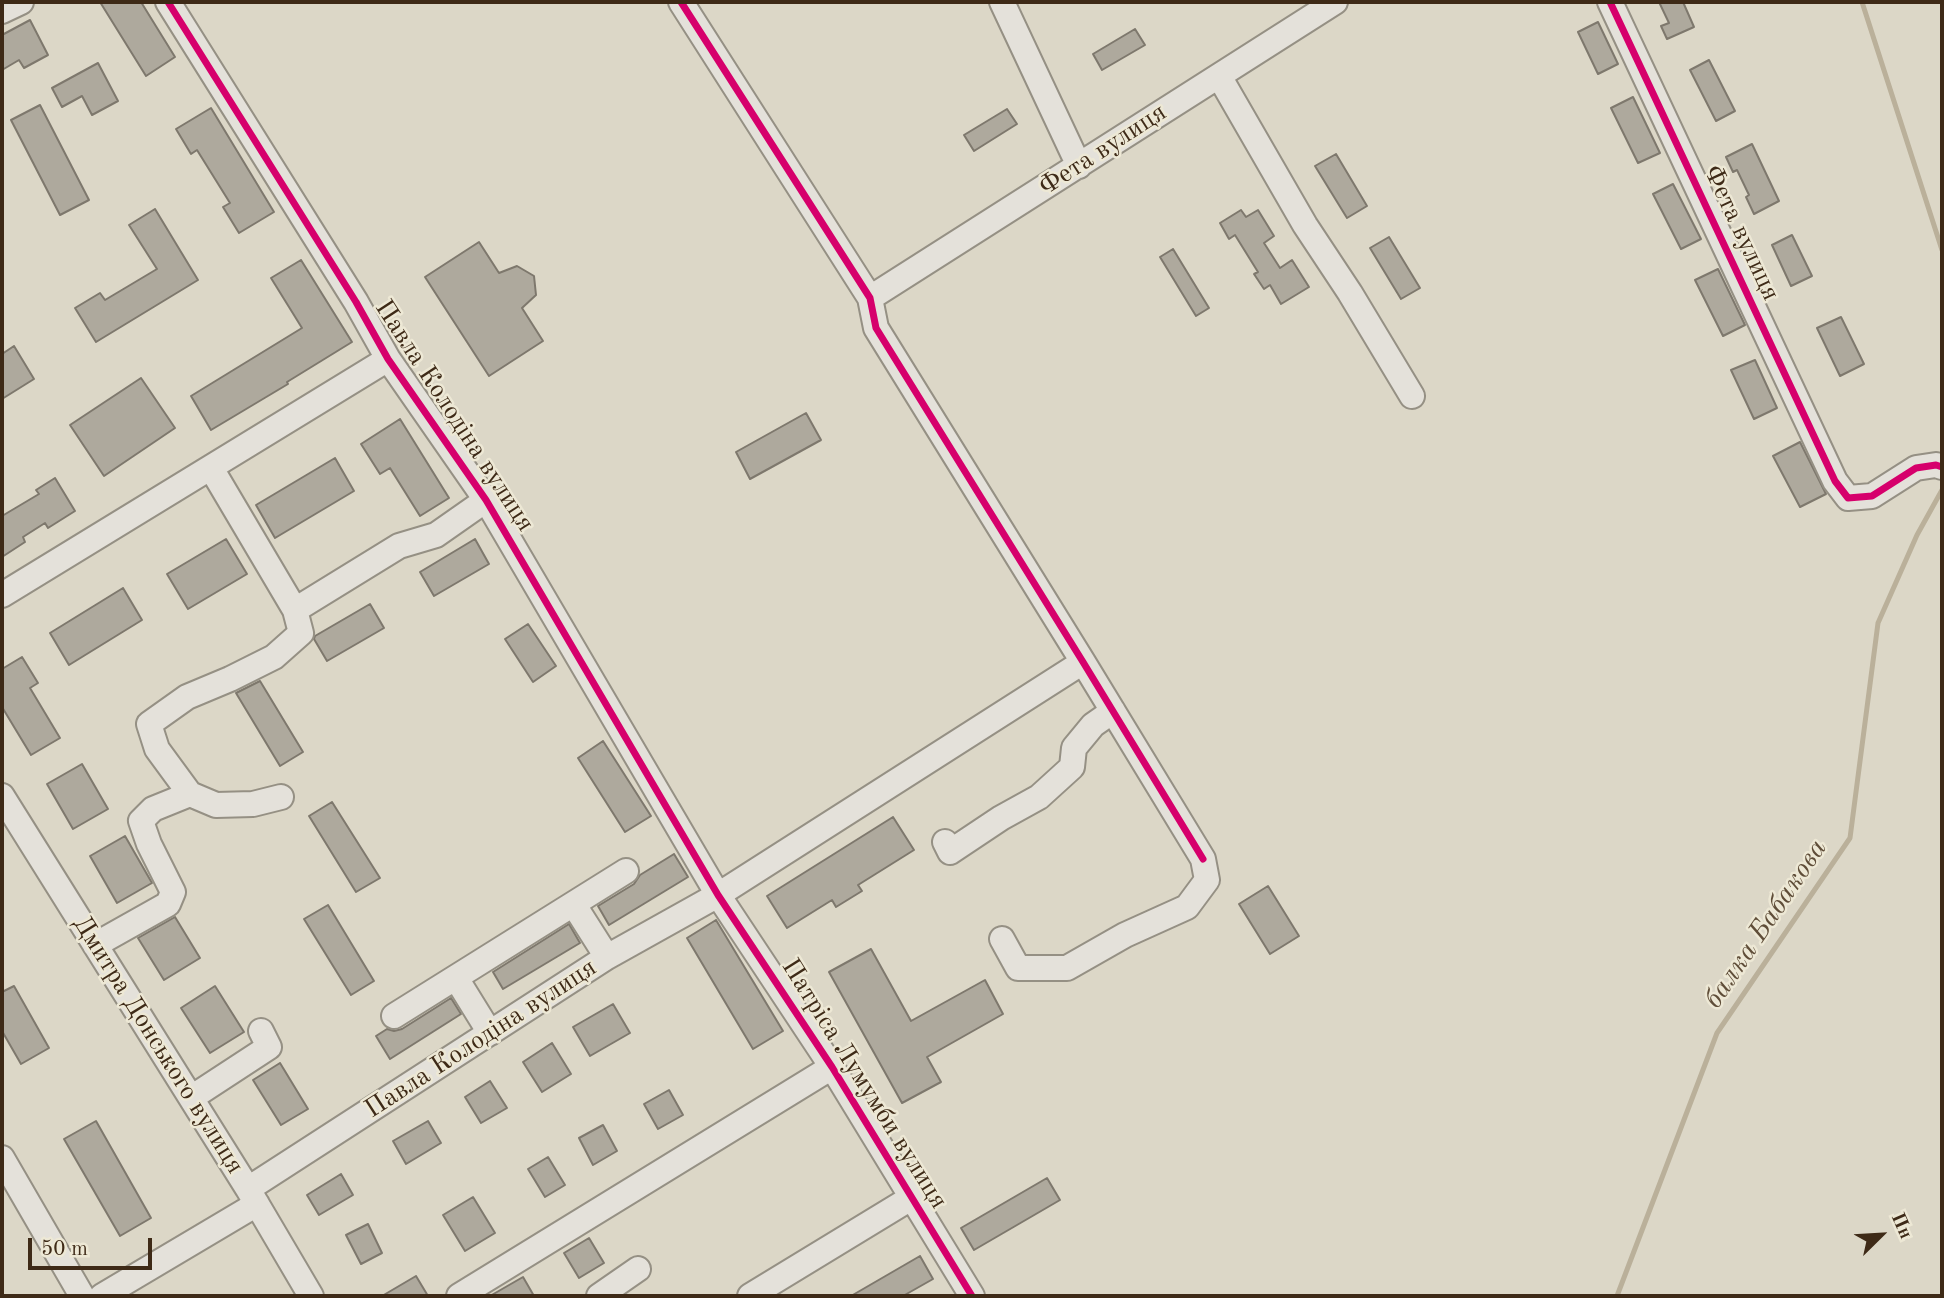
<!DOCTYPE html>
<meta charset="utf-8">
<style>
body{margin:0}
#map{position:relative;width:1944px;height:1298px;overflow:hidden;background:#dcd7c7;font-family:"Old Standard TT",serif}
canvas{display:block}
.frame{position:absolute;inset:0;border:4px solid #3e2a17;pointer-events:none}
.north{position:absolute;left:1846px;top:1200px;width:70px;height:70px;-webkit-text-stroke:5px #ede8d5;paint-order:stroke;rotate:66deg;font-size:19px;font-weight:700;line-height:28px;text-align:center;color:#3e2a17}
.north::after{content:'';display:block;margin:auto;width:24px;height:32px;background:#3e2a17;clip-path:polygon(50% 0,100% 100%,50% 72%,0 100%)}
.scale{position:absolute;left:28px;top:1238px;width:124px;height:32px;box-sizing:border-box;border:4px solid #3e2a17;border-top:0;padding-left:9px;font-size:21px;line-height:24px;white-space:nowrap;color:#3e2a17;-webkit-text-stroke:5px #ede8d5;paint-order:stroke}
</style>
<div id="map">
<canvas width="1944" height="1298"></canvas>
<div class="frame"></div>
<div class="north">Пн</div>
<div class="scale">50 m</div>
</div>
<script>
const g = document.querySelector('canvas').getContext('2d');
g.lineJoin = 'round';
const poly = rows => new Path2D(rows.map(r => 'M' + r).join(''));
function stroke(path, color, width, dash) { g.strokeStyle = color; g.lineWidth = width; g.lineCap = dash ? 'butt' : 'round'; g.setLineDash(dash || []); g.stroke(path); }
function paint(path, color) { g.fillStyle = color; g.fill(path, 'evenodd'); }
function drawText(font, color, halo, rows, align = 'center') {
  g.font = font + ' "Old Standard TT",serif'; g.lineWidth = 5; g.setLineDash([]); g.textBaseline = 'middle'; g.strokeStyle = halo; g.fillStyle = color; for (const [text, x, y, turn = 0] of rows) {
    g.save(); g.translate(x, y); g.rotate((+turn || 0) * Math.PI / 180); g.textAlign = isNaN(turn) ? turn : align; if (halo) g.strokeText(text, 0, 0); g.fillText(text, 0, 0); g.restore();
  }
}
stroke(poly([
 [1862,2,1942,250],
 [1617,1296,1717,1033,1850,838,1878,623,1917,535,1942,490]
]), '#bab09a', 5);
const building = poly([
 [100,2,141,2,175,57,146,76,100,2],
 [1659,2,1683,2,1694,27,1667,39,1661,26,1669,23,1659,2],
 [30,20,48,55,24,68,19,60,2,70,2,35,30,20],
 [1598,22,1618,64,1598,74,1578,32,1598,22],
 [1135,29,1145,45,1102,70,1093,54,1135,29],
 [1709,60,1735,111,1716,121,1690,70,1709,60],
 [98,63,118,101,92,115,82,96,62,107,52,88,98,63],
 [1633,97,1660,153,1638,163,1611,108,1633,97],
 [40,105,89,200,60,215,11,120,40,105],
 [211,108,274,212,239,233,223,207,230,203,197,150,191,154,176,129,211,108],
 [1007,109,1017,124,974,151,964,135,1007,109],
 [1752,144,1779,201,1754,214,1746,197,1749,195,1737,170,1733,172,1726,157,1752,144],
 [1336,154,1367,206,1347,218,1315,166,1336,154],
 [1673,184,1701,239,1681,249,1653,194,1673,184],
 [155,209,198,280,96,342,75,308,100,293,105,300,157,269,129,225,155,209],
 [1241,210,1246,217,1258,210,1274,236,1264,243,1280,268,1292,260,1309,287,1281,304,1270,285,1264,289,1254,274,1258,272,1235,235,1229,239,1220,223,1241,210],
 [1792,235,1812,276,1791,286,1772,245,1792,235],
 [1389,237,1420,288,1401,299,1370,248,1389,237],
 [479,242,499,273,517,266,534,276,536,295,522,308,543,341,489,376,425,277,479,242],
 [1173,249,1209,308,1196,316,1160,257,1173,249],
 [301,260,352,342,287,382,288,384,211,430,191,396,302,328,271,278,301,260],
 [1718,269,1745,325,1723,336,1695,280,1718,269],
 [1841,317,1864,364,1840,376,1817,328,1841,317],
 [14,346,34,379,2,399,2,354,14,346],
 [1755,360,1777,408,1754,419,1731,370,1755,360],
 [141,378,175,428,104,476,70,425,141,378],
 [806,413,821,440,750,479,736,452,806,413],
 [400,419,449,498,420,516,390,468,380,474,361,444,400,419],
 [1800,442,1826,494,1800,507,1773,456,1800,442],
 [335,458,354,491,275,538,256,505,335,458],
 [55,478,75,511,48,528,45,523,23,537,25,542,2,557,2,516,39,494,36,490,55,478],
 [226,539,247,574,188,609,167,574,226,539],
 [475,539,489,564,434,596,420,572,475,539],
 [123,588,142,620,69,665,50,633,123,588],
 [370,604,384,628,327,661,314,639,315,636,370,604],
 [528,624,556,666,533,682,505,639,528,624],
 [22,657,38,683,30,688,60,738,31,755,2,707,2,669,22,657],
 [260,681,303,752,280,766,236,693,260,681],
 [603,741,651,816,625,832,578,758,603,741],
 [82,764,108,809,73,829,47,784,82,764],
 [332,802,380,878,356,892,309,816,332,802],
 [893,817,914,850,858,885,862,891,836,907,832,900,787,928,767,896,893,817],
 [125,836,152,883,117,903,90,856,125,836],
 [674,854,688,877,609,925,598,906,634,884,640,875,674,854],
 [1268,886,1299,936,1270,954,1239,904,1268,886],
 [328,905,374,981,351,995,304,919,328,905],
 [175,917,200,958,164,980,138,938,175,917],
 [716,920,783,1031,753,1049,687,938,716,920],
 [569,924,580,943,503,989,493,972,569,924],
 [871,949,911,1021,985,980,1003,1014,927,1057,941,1082,902,1103,829,972,871,949],
 [14,986,49,1048,21,1064,2,1031,2,992,14,986],
 [215,986,244,1032,210,1053,181,1008,215,986],
 [451,998,461,1014,390,1059,376,1036,387,1029,394,1031,402,1029,451,998],
 [613,1004,630,1033,590,1056,573,1027,613,1004],
 [552,1043,571,1074,542,1092,523,1062,552,1043],
 [280,1063,308,1109,281,1125,253,1080,280,1063],
 [490,1081,507,1108,481,1123,465,1097,490,1081],
 [669,1090,683,1115,658,1129,644,1104,669,1090],
 [96,1121,151,1218,120,1236,64,1139,96,1121],
 [428,1121,441,1143,406,1164,393,1141,428,1121],
 [603,1125,617,1151,593,1165,579,1138,603,1125],
 [548,1157,565,1185,545,1197,528,1169,548,1157],
 [341,1174,353,1195,319,1215,307,1195,341,1174],
 [1047,1178,1060,1200,974,1250,961,1228,1047,1178],
 [473,1197,495,1233,465,1251,443,1215,473,1197],
 [368,1224,382,1253,361,1264,346,1235,368,1224],
 [589,1238,604,1263,579,1278,564,1253,589,1238],
 [920,1256,933,1279,903,1296,851,1296,920,1256],
 [416,1276,428,1296,382,1296,416,1276],
 [523,1277,534,1296,490,1296,523,1277]
]);
paint(building, '#aea99d');
stroke(building, '#7e786d', 2);
const minor = poly([
 [168,2,356,302,388,359,486,500,718,895,832,1067,972,1296],
 [681,2,870,298,876,328,1083,662,1203,859,1207,880,1187,907,1125,935,1067,968,1018,968,1002,939],
 [1002,2,1079,166],
 [1610,2,1835,481,1848,498,1872,496,1916,468,1936,465,1942,467],
 [2,11,21,2],
 [1219,76,1305,225,1350,293,1412,396],
 [870,298,1335,2],
 [211,468,295,610,301,633,274,657,230,679,187,697,149,724,157,749,190,794,216,805,253,804,281,797],
 [2,595,388,359],
 [295,610,399,546,436,535,486,500],
 [2,796,248,1189,311,1296],
 [945,842,950,852,1001,818,1039,797,1072,767,1074,748,1093,725,1113,711],
 [574,905,607,957],
 [95,945,168,904,173,892,149,844,141,821,153,809,190,794],
 [456,978,490,1033],
 [394,1016,626,871],
 [191,1098,269,1047,261,1031],
 [2,1158,82,1296],
 [248,1189,607,957,718,895,1083,662],
 [102,1296,257,1204],
 [459,1296,832,1067],
 [599,1296,638,1269],
 [750,1296,911,1198]
]);
stroke(minor, '#959084', 28);
stroke(minor, '#e4e1da', 24);
stroke(poly([
 [168,2,356,302,388,359,486,500,718,895,832,1067,972,1296],
 [681,2,870,298,876,328,1083,662,1203,859],
 [1610,2,1835,481,1848,498,1872,496,1916,468,1936,465,1942,467]
]), '#d6006c', 7);
drawText('26px', '#3e2a17', '#ede8d5', [
 ["Фета вулиця",1103,150,-33],
 ["Фета вулиця",1741,233,65],
 ["Павла Колодіна вулиця",454,416,57],
 ["Павла Колодіна вулиця",481,1039,-33],
 ["Дмитра Донського вулиця",158,1045,58],
 ["Патріса Лумумби вулиця",864,1084,58]
]);
drawText('italic 28px', '#5f4d38', '#ede8d5', [
 ["балка Бабакова",1766,924,-56]
]);
</script>
